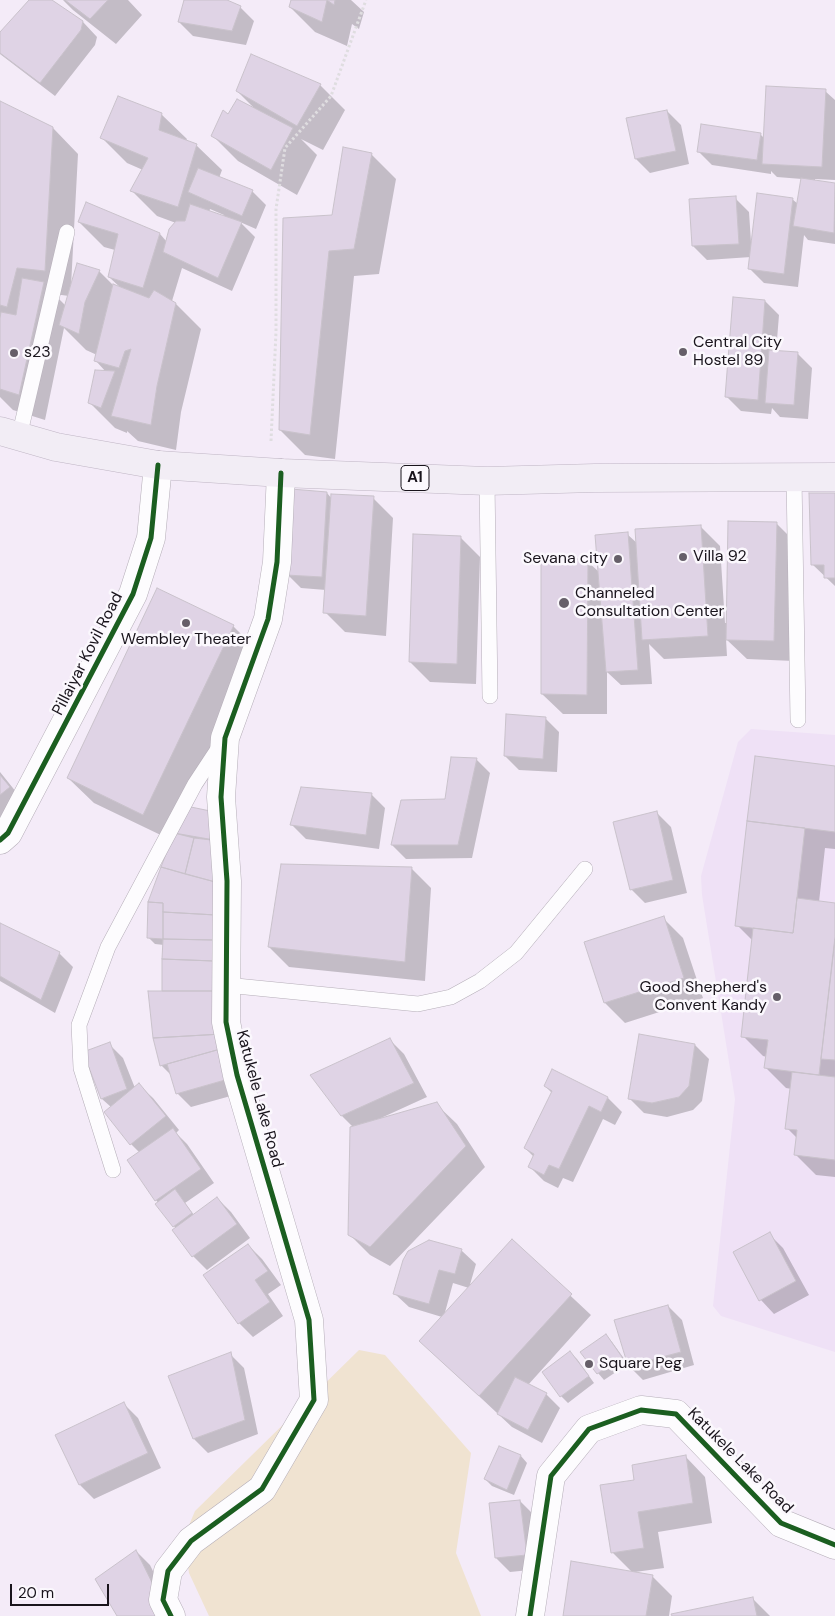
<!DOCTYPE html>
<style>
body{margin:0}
#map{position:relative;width:835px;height:1616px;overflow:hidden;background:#f4ebf8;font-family:"DM Sans",sans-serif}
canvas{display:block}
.scale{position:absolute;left:10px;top:1584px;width:99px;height:22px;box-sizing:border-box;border:2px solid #19141c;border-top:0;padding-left:6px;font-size:15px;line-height:18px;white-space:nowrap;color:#19141c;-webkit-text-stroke:4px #fbf8fd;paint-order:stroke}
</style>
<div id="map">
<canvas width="835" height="1616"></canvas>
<div class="scale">20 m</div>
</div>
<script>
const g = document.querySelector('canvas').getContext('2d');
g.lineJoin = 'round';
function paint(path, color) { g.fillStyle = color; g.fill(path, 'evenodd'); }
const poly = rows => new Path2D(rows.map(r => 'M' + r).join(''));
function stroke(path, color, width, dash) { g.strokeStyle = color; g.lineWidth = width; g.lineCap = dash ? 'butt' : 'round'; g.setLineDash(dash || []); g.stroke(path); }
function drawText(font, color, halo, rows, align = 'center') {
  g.font = font + ' "DM Sans",sans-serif'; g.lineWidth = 5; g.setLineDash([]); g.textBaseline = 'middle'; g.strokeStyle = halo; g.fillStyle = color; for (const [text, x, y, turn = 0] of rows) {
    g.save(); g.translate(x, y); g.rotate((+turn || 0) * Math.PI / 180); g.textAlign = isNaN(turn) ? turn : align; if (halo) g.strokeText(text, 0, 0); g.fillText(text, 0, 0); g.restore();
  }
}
paint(poly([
 [751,729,835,735,835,1352,721,1316,713,1306,735,1099,702,895,701,876,738,742]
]), '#efe1f6');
paint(poly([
 [359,1350,385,1355,471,1453,456,1553,481,1616,209,1616,189,1573,184,1537,195,1511]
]), '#f0e3d1');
paint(poly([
 [30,0,50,0,83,22,97,37,95,45,55,96,0,54,0,34],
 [63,0,128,0,142,15,116,44,73,10],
 [185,0,224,0,240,7,254,21,246,45,193,36,179,22],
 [292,0,351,0,364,12,359,29,352,24,347,46,315,32,290,7],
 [320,85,345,110,323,150,301,139,317,155,297,195,238,161,213,136,228,116,256,110,237,91],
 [825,91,835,100,835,180,815,179,815,181,835,184,835,244,808,240,804,235,798,287,764,283,750,269,751,257,707,260,693,246,735,198,749,212,751,242,792,199,798,204,802,179,777,177,771,171,771,174,712,165,698,151,760,134,764,138],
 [0,103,53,128,78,154,71,286,78,264,99,271,114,286,122,289,109,277,115,250,104,247,79,222,160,234,167,242,176,223,157,216,132,191,143,170,127,163,102,138,161,114,187,139,186,141,196,145,222,170,219,178,252,191,266,205,256,229,240,222,255,237,232,291,182,268,172,301,176,304,201,329,181,412,176,450,138,441,127,431,127,433,115,428,90,403,106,372,96,361,97,355,86,350,64,328,45,420,13,410,0,397],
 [210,209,224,215,223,217,209,212],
 [54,294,69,296,66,306],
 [667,111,681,125,689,164,650,173,636,159],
 [371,154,396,179,379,274,354,276,335,459,305,455,280,430,333,216],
 [765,301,779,315,776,352,798,354,812,368,808,419,780,417,772,408,771,414,741,411,727,397],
 [327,493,332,499,373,498,393,518,386,636,345,632,325,612,326,590,301,588,287,574],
 [835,494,835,586,812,564],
 [777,524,797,544,794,661,747,659,726,639,727,656,664,659,649,644,652,684,621,685,607,672,607,714,563,714,542,694,587,561,599,572,627,534,638,544,700,526,720,546,725,623,727,623],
 [460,537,480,557,476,684,430,682,410,662],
 [233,626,258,651,169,839,94,803,68,778],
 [545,718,559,732,557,772,519,770,505,756],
 [476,759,490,773,472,858,406,859,392,845,446,801],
 [835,767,835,849,825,848,819,902,835,904,835,1177,816,1175,796,1155,798,1139,787,1128,792,1089,786,1088,766,1068,767,1057,763,1056,743,1036,753,941,737,925],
 [0,772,29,808,0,832],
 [371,794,385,808,379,849,306,839,292,825],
 [657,813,671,827,687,893,645,903,631,889],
 [219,814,245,1092,191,1107,177,1093,172,1076,161,1065,164,945,155,944,148,937,175,834],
 [411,868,431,888,425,981,289,967,269,947],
 [663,918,683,938,703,998,625,1023,605,1003,586,943],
 [0,925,59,953,73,967,55,1013,0,981],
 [390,1040,404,1054,427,1097,381,1118,436,1104,457,1124,485,1167,390,1266,370,1255,350,1235,354,1128,342,1116,311,1075],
 [109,1044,123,1058,135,1088,139,1085,153,1098,179,1130,176,1133,187,1144,214,1183,185,1203,194,1215,217,1198,231,1212,250,1238,207,1270,193,1256,174,1230,176,1229,156,1200,140,1153,131,1144,111,1107,102,1099,85,1053],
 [695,1045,709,1059,702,1101,693,1110,667,1117,644,1113,630,1099],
 [553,1071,608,1098,622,1112,615,1125,603,1119,573,1182,563,1178,558,1188,544,1181,530,1167,534,1157,525,1148,552,1093,545,1086],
 [769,1234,783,1248,809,1295,774,1314,761,1300,735,1253],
 [430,1241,462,1251,476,1264,469,1288,453,1283,444,1316,512,1241,591,1315,528,1385,546,1394,560,1408,542,1443,512,1427,420,1341,442,1317,409,1307,395,1294],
 [248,1245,262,1259,281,1285,268,1294,283,1316,253,1337,239,1323,205,1276],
 [668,1306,682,1320,694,1365,643,1380,629,1366],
 [606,1335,612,1342,628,1364,604,1380,598,1373],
 [570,1353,577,1359,594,1383,568,1403,561,1396],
 [230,1354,244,1368,258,1434,208,1453,194,1439,170,1377],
 [124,1404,138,1418,161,1468,94,1499,80,1485,57,1435],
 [500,1447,521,1456,527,1463,514,1495,492,1486,485,1479],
 [685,1456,705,1477,712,1523,658,1532,664,1568,635,1572,652,1576,672,1596,669,1616,564,1616,632,1572,613,1553,635,1481],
 [520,1501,534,1515,540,1569,510,1572,496,1558],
 [136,1551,150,1565,175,1616,119,1616],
 [752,1598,770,1616,673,1616]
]), '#0003');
const building = poly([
 [29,0,52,0,83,21,81,30,40,83,0,53,0,32,29,0],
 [65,0,108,0,90,19,65,0],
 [184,0,227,0,241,6,232,31,178,22,184,0],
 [291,0,335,0,334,5,327,0,322,22,289,7,291,0],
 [251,54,321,84,297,126,236,91,251,54],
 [766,86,826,89,822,167,762,164,766,86],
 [118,96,162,113,159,130,197,144,178,207,130,191,148,158,100,138,118,96],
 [237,99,293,128,271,170,211,136,223,110,228,114,237,99],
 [0,101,53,127,45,271,17,268,7,307,0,305,0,101],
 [667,110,676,151,635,159,626,118,667,110],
 [701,124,761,133,757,160,697,152,701,124],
 [343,147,372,153,354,249,329,251,310,435,279,430,283,218,332,215,343,147],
 [198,168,253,190,242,216,188,192,198,168],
 [801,178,835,183,834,233,793,226,801,178],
 [757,193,793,198,784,274,748,269,757,193],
 [736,196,739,244,692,246,689,199,736,196],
 [86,202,160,233,143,288,108,277,118,234,78,222,86,202],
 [190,204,242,222,218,278,163,252,169,229,176,221,185,221,190,204],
 [77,263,100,270,85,302,79,334,59,325,77,263],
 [22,278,44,282,19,395,0,389,0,318,1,312,16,315,22,278],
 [113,284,149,298,154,290,176,303,157,386,151,425,111,416,131,349,125,351,119,368,94,361,113,284],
 [733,297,765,300,758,400,725,397,733,297],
 [769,350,798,352,794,405,765,403,769,350],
 [95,370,115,371,101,408,88,403,95,370],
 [291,489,327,492,322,577,286,575,291,489],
 [809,493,835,493,835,578,824,578,824,565,811,565,809,493],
 [331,494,374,496,366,616,323,613,331,494],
 [728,521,777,522,774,641,726,640,728,521],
 [701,525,708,636,642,640,635,529,701,525],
 [628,532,638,670,606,672,595,535,628,532],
 [413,534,461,536,457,664,409,662,413,534],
 [541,559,588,559,587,695,541,694,541,559],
 [157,588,234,625,143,815,67,778,157,588],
 [506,714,546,717,543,759,504,756,506,714],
 [755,756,835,766,835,832,747,821,755,756],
 [451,757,477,758,458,845,391,845,401,800,445,799,451,757],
 [0,775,10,787,0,795,0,775],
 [301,787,372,793,366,835,290,825,301,787],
 [186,806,220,813,220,841,174,833,186,806],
 [657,811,673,880,630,890,613,822,657,811],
 [747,821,805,828,793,933,735,926,747,821],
 [174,833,194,838,185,874,161,867,174,833],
 [194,838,220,841,219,883,185,874,194,838],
 [281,864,412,867,405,962,268,947,281,864],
 [161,867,219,883,216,915,163,912,163,903,148,902,161,867],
 [797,898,835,903,835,937,819,1075,764,1068,768,1040,741,1037,753,928,793,933,797,898],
 [148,902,163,903,163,939,147,938,148,902],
 [163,912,216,915,214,940,163,939,163,912],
 [664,916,684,978,604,1003,584,942,664,916],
 [0,923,60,952,41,1000,0,976,0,923],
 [163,939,214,940,214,961,162,959,163,939],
 [835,940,835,1060,821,1059,835,940],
 [162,959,214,961,214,991,162,991,162,959],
 [148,991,214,991,222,1034,153,1038,148,991],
 [222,1034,224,1048,160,1066,153,1038,222,1034],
 [639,1034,695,1044,689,1086,679,1097,652,1103,628,1099,639,1034],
 [390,1038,414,1083,341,1116,310,1075,390,1038],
 [110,1042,127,1089,101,1099,83,1052,110,1042],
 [224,1048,232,1078,176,1094,167,1064,224,1048],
 [552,1069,608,1097,601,1112,589,1106,559,1169,549,1165,544,1175,528,1167,534,1154,524,1148,552,1091,544,1086,552,1069],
 [792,1072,835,1077,835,1160,794,1155,797,1130,785,1129,792,1072],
 [139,1083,166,1116,130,1145,104,1112,139,1083],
 [437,1102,466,1146,370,1247,348,1235,350,1127,437,1102],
 [173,1128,201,1169,155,1201,127,1160,173,1128],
 [175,1189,192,1213,173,1227,155,1204,175,1189],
 [217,1197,237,1224,192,1257,172,1230,217,1197],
 [770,1232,796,1281,759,1301,733,1252,770,1232],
 [512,1239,572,1294,479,1396,419,1341,512,1239],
 [429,1240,462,1249,455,1274,439,1270,429,1304,393,1294,403,1260,408,1251,429,1240],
 [248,1244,268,1271,255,1280,270,1302,238,1324,203,1275,248,1244],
 [668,1305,681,1352,628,1366,614,1320,668,1305],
 [606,1334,622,1357,597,1374,580,1352,606,1334],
 [570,1351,589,1376,560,1397,542,1372,570,1351],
 [231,1352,245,1420,193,1439,168,1376,231,1352],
 [515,1377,547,1393,528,1430,497,1414,515,1377],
 [124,1402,148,1453,79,1485,55,1435,124,1402],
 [499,1446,521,1455,507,1490,484,1479,499,1446],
 [686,1455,693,1503,638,1512,644,1548,611,1553,600,1485,634,1480,632,1465,686,1455],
 [520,1500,527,1555,495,1558,489,1503,520,1500],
 [136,1550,166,1611,159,1616,117,1616,95,1579,136,1550],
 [571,1561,653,1575,646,1616,563,1616,571,1561],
 [753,1597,757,1616,672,1616,671,1614,753,1597]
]);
paint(building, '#dfd3e5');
stroke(building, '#c9c2cb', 1);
const service = poly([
 [19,437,67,232],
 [794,477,798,720],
 [487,481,490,696],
 [226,985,418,1004,451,997,480,981,516,953,585,869],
 [113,1170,81,1068,79,1025,108,947,195,784,220,746]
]);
const minor = poly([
 [0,840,8,833,133,594,151,538,158,465],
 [171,1616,163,1600,168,1571,191,1541,262,1489,314,1400,309,1320,237,1075,226,1022,227,881,221,797,225,738,268,619,277,562,281,473],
 [530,1616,551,1476,589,1429,641,1410,676,1414,781,1523,835,1545]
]);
const trunk = poly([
 [0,431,56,447,158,465,281,473,487,481,595,478,835,477]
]);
stroke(service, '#b5aeb8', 16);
stroke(minor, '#b5aeb8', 29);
stroke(trunk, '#bfb5c4', 29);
stroke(poly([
 [271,441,276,332,276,209,285,148,331,96,366,0]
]), '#dfdde0', 3, [2.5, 2.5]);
stroke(service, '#fdfcfe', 15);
stroke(minor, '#fdfcfe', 28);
stroke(trunk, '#f2edf5', 28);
stroke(poly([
 [0,840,8,833,133,594,151,538,158,465],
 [171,1616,163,1600,168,1571,191,1541,262,1489,314,1400,309,1320,237,1075,226,1022,227,881,221,797,225,738,268,619,277,562,281,473],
 [530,1616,551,1476,589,1429,641,1410,676,1414,781,1523,835,1545]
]), '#1b5e20', 5);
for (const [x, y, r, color] of [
 [683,352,5,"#665f69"],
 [14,353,5,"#665f69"],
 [683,557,5,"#665f69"],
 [618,559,5,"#665f69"],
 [564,603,6,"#665f69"],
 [186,623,5,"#665f69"],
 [777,997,5,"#665f69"],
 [589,1364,5,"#665f69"]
]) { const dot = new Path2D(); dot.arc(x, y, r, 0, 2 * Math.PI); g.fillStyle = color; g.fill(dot); stroke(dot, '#fbf8fd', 2); }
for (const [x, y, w] of [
 [415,478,28]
]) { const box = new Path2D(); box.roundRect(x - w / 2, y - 12.5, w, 25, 4); g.fillStyle = '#fbf8fd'; g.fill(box); stroke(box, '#19141c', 1); }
drawText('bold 15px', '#19141c', null, [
 ["A1",415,478]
]);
drawText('16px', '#19141c', '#fbf8fd', [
 ["Central City",693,343],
 ["Hostel 89",693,361],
 ["s23",24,353],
 ["Villa 92",693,557],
 ["Sevana city",608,559,"right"],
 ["Channeled",575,594],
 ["Consultation Center",575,612],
 ["Wembley Theater",186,640,"center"],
 ["Good Shepherd's",767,988,"right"],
 ["Convent Kandy",767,1006,"right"],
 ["Square Peg",599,1364]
], 'left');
drawText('16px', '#19141c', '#fbf8fd', [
 ["Pillaiyar Kovil Road",88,654,-63],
 ["Katukele Lake Road",259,1099,75],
 ["Katukele Lake Road",740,1461,45]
]);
</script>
